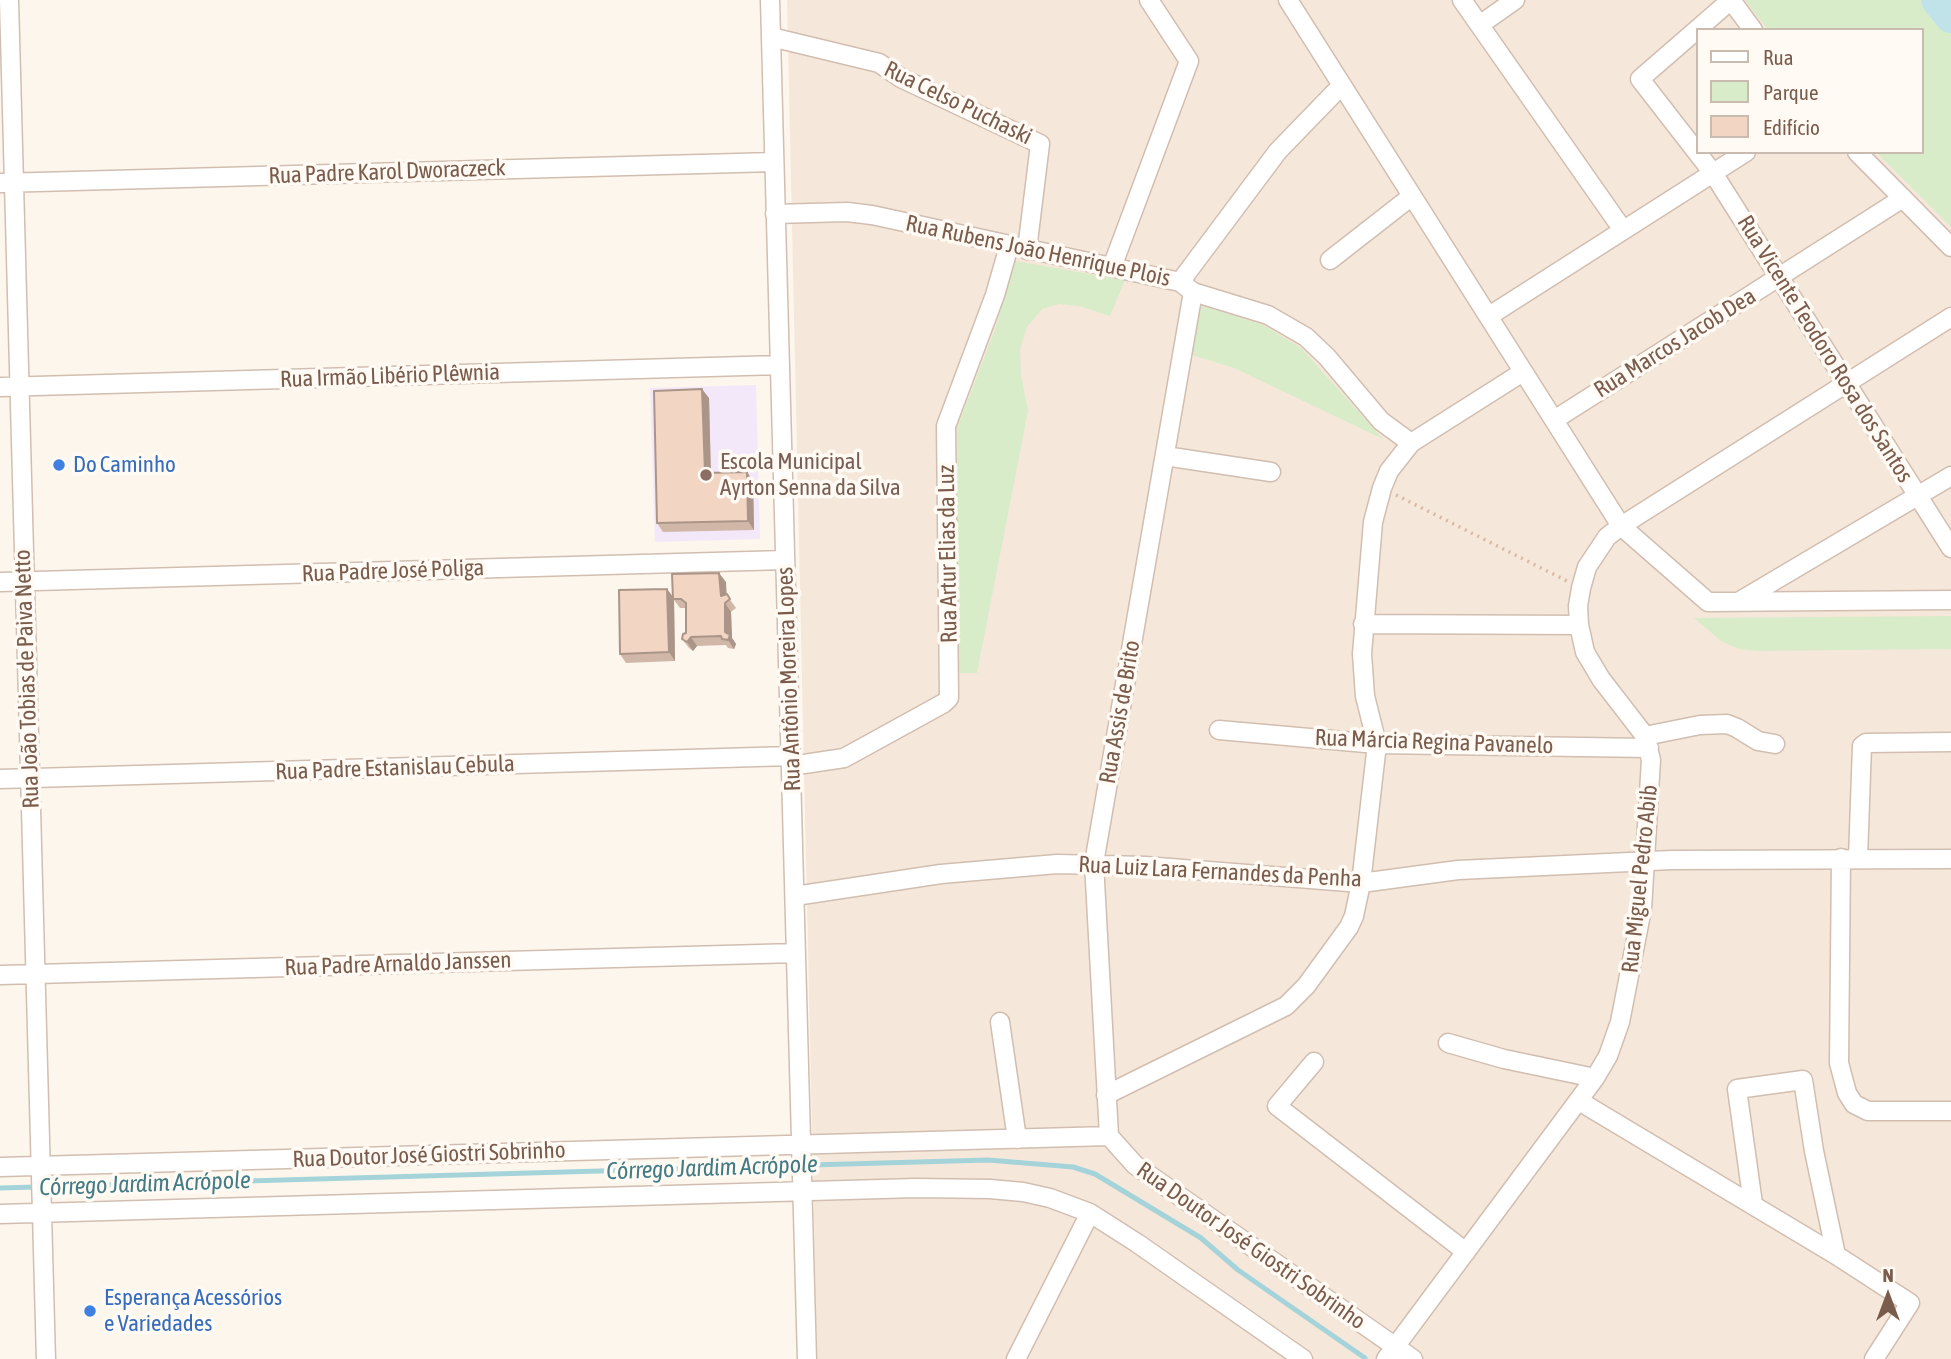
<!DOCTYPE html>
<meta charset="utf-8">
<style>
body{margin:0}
#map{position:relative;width:1951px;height:1359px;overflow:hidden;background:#fdf6ec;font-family:"Asap Condensed",sans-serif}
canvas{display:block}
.legend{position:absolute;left:1696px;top:28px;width:228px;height:126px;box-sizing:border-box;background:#fffaf3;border:2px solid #cabbb1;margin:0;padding:9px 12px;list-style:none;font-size:21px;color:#7a5c4d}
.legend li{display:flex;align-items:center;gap:14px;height:35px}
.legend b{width:35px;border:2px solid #cabbb1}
.north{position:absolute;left:1853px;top:1261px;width:70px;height:70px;-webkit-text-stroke:5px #fffaf3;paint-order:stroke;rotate:0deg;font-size:19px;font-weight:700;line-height:28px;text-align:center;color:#7a5c4d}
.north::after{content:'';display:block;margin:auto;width:24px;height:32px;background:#7a5c4d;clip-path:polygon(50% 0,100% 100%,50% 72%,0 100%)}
</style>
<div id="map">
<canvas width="1951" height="1359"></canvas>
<ul class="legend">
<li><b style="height:9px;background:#fff"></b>Rua</li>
<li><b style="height:19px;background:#d8ecc9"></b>Parque</li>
<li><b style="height:19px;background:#f3d5c3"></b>Edifício</li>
</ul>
<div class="north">N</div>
</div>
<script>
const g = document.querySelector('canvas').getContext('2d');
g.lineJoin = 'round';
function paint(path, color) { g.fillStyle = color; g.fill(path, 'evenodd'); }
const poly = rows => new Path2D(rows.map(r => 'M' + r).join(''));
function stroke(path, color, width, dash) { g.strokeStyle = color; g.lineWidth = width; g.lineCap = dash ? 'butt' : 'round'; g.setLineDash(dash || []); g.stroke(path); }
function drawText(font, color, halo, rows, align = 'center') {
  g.font = font + ' "Asap Condensed",sans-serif'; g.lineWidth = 7; g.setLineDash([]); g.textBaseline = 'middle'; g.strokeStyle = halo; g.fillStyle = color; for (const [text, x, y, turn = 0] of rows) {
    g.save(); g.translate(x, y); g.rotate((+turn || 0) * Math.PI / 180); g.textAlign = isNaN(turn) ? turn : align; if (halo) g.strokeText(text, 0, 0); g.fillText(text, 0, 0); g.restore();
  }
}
paint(poly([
 [787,0,1943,0,1951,9,1951,1359,817,1359],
 [1697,30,1921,30,1921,152,1697,152]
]), '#f5e8da');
paint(poly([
 [756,385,760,539,655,542,650,388]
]), '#f3e8fa');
paint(poly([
 [1745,0,1951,0,1951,227,1876,152,1921,152,1921,30,1768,30],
 [1015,261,1125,280,1110,316,1079,306,1059,304,1042,309,1027,327,1020,349,1021,375,1028,411,977,673,958,673,957,428,994,332],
 [1200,305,1263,325,1301,348,1383,439,1234,368,1192,355],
 [1951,616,1951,649,1758,651,1739,649,1721,641,1694,618]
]), '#d8ecc9');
stroke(poly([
 [0,1188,988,1160,1073,1167,1095,1174,1201,1238,1238,1270,1365,1358]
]), '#a5d3da', 5);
stroke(poly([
 [1937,0,1951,17]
]), '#bfe3e8', 32);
const minor = poly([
 [9,0,46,1359],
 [770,0,807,1359],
 [1288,0,1621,526,1708,602,1951,600],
 [1462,0,1623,230],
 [1731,0,1640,79,1713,173,1951,548],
 [1731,0,1753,30],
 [1481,24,1515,0],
 [771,37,879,63,901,78,1040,144,1027,250],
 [1857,152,1951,247],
 [0,183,774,162],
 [775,214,847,212,872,215,1180,282,1193,292,1268,315,1306,337,1327,357,1381,421,1411,443],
 [1330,260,1412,196],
 [1112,267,1189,61,1149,0],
 [1180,282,1278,151,1342,85],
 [1489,316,1746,152],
 [0,387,780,365],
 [1554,420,1903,198],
 [1165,456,1271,472],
 [0,582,785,560],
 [1740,601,1951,476],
 [1363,624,1579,625],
 [1219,730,1377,744,1649,748],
 [1645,736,1700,725,1727,724,1737,728,1758,741,1775,744],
 [791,766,844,758,944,703,949,698,946,426,995,295,1009,246],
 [0,779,791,756],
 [1841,858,1839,1063,1847,1093,1854,1104,1868,1111,1951,1111],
 [1858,858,1862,746,1866,743,1951,742],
 [795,896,941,874,1057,864,1145,866,1361,883,1458,870,1672,860,1951,859],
 [0,975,796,953],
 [1000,1022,1017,1139],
 [1448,1043,1504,1059,1595,1078],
 [1314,1062,1277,1106,1466,1252],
 [1106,1095,1286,1006,1306,986,1349,927,1354,916,1361,883,1377,744,1365,696,1362,654,1373,522,1382,488,1389,471,1411,443,1523,372],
 [1579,1101,1836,1255,1910,1303,1874,1359],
 [1109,1136,1094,863,1193,292],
 [0,1167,1109,1136,1135,1165,1413,1359],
 [1753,1204,1737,1089,1803,1080,1814,1151,1836,1255],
 [0,1214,916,1188,990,1189,1023,1192,1050,1198,1090,1213,1137,1243,1303,1359],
 [1016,1359,1090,1213],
 [1386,1359,1595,1078,1608,1056,1620,1022,1642,909,1651,760,1645,736,1601,679,1585,652,1579,625,1578,606,1581,588,1587,567,1607,537,1621,526,1951,317]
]);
stroke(minor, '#d1beb0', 21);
stroke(poly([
 [1396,495,1567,581]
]), '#d9b8a5', 3.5, [2, 5]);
stroke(minor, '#fff', 18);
paint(poly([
 [709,398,711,473,747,472,753,481,754,530,663,532,657,523],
 [726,582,726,594,736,608,731,612,732,638,736,644,734,649,728,648,726,645,697,646,693,651,689,648,682,639,686,633,686,608,680,608,674,600,675,661,626,663,620,654,667,589,673,598]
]), '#d1b7a8');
paint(poly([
 [702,389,709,398,711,482,705,473],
 [747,472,753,481,754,530,748,521],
 [719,573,726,582,727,601,721,596],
 [667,589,674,598,675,661,669,652],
 [725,603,731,612,732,638,736,644,734,649,728,640,725,632],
 [691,637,697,646,693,651,687,642]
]), '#aa9588');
const building = poly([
 [702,389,705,473,747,472,748,521,657,523,654,391,702,389],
 [719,573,721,596,727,594,730,599,725,603,725,632,730,635,728,640,722,639,721,636,691,637,687,642,682,639,683,634,686,633,686,603,681,599,673,599,672,574,719,573],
 [667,589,669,652,620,654,619,590,667,589]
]);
paint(building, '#f3d5c3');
stroke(building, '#aa9588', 2);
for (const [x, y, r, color] of [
 [59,465,7,"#3f7fe0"],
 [706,475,7,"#8d6e63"],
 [90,1311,7,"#3f7fe0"]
]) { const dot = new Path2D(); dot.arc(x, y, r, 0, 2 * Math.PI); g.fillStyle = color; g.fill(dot); stroke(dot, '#fffaf3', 2.5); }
drawText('23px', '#7a5c4d', '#fffaf3', [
 ["Rua Celso Puchaski",958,103,26],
 ["Rua Padre Karol Dworaczeck",387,172,-2],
 ["Rua Rubens João Henrique Plois",1038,251,12],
 ["Rua Marcos Jacob Dea",1675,343,-32],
 ["Rua Vicente Teodoro Rosa dos Santos",1825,349,58],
 ["Rua Irmão Libério Plêwnia",390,376,-2],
 ["Rua Artur Elias da Luz",948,554,-91],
 ["Rua Padre José Poliga",393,571,-2],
 ["Rua João Tobias de Paiva Netto",27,679,-92],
 ["Rua Antônio Moreira Lopes",789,679,-92],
 ["Rua Assis de Brito",1120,712,-80],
 ["Rua Márcia Regina Pavanelo",1434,742,2],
 ["Rua Padre Estanislau Cebula",395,768,-2],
 ["Rua Luiz Lara Fernandes da Penha",1220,872,3],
 ["Rua Miguel Pedro Abib",1640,879,-84],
 ["Rua Padre Arnaldo Janssen",398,964,-2],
 ["Rua Doutor José Giostri Sobrinho",429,1155,-2],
 ["Rua Doutor José Giostri Sobrinho",1251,1246,35]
]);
drawText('23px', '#785e54', '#fffaf3', [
 ["Escola Municipal",720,462],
 ["Ayrton Senna da Silva",720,488]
], 'left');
drawText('23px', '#366cbe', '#fffaf3', [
 ["Do Caminho",73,465],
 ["Esperança Acessórios",104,1298],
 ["e Variedades",104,1324]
], 'left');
drawText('italic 24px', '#437c86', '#fffaf3', [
 ["Córrego Jardim Acrópole",712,1168,-2],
 ["Córrego Jardim Acrópole",145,1184,-2]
]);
</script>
